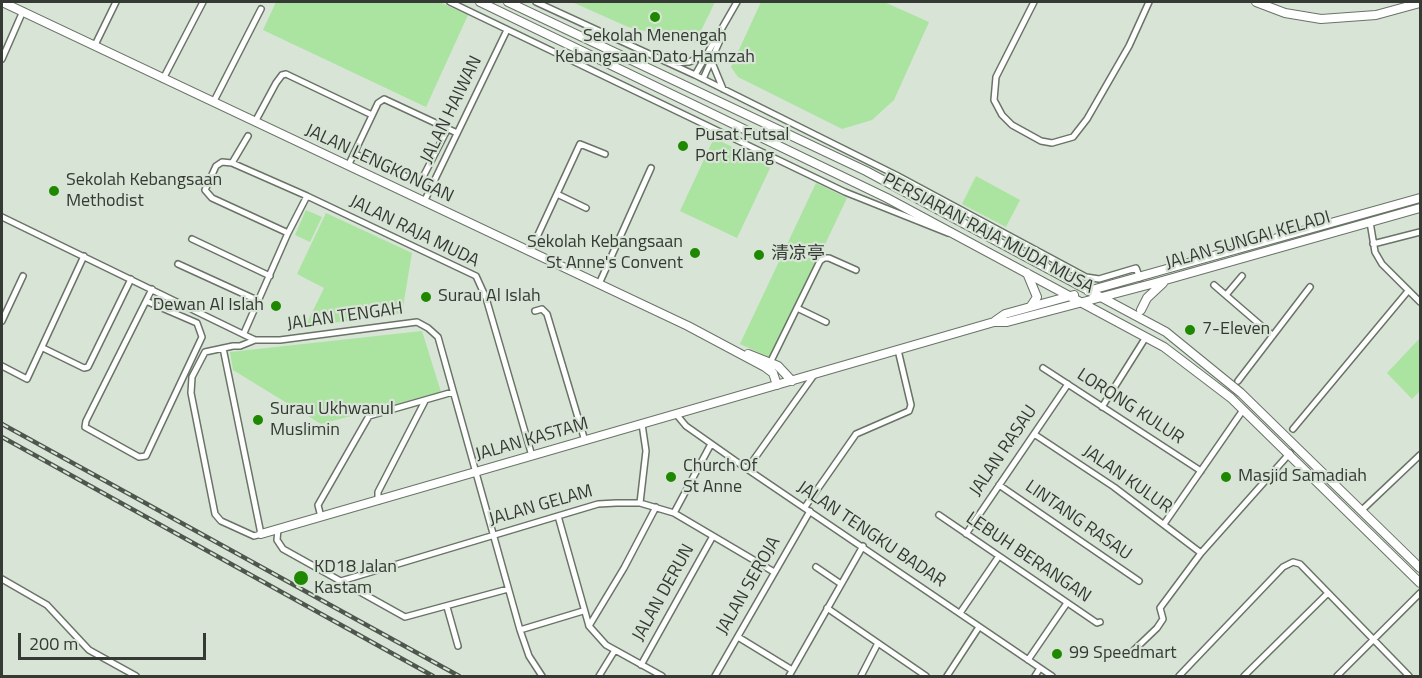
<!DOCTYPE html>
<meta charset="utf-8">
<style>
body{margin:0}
#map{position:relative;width:1422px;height:678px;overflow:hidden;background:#d8e4d6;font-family:"Titillium Web",sans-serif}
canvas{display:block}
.frame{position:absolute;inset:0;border:3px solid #353a34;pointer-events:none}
.scale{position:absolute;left:18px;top:633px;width:188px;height:27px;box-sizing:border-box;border:3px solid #353a34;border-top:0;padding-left:8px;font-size:18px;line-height:21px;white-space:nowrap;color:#353a34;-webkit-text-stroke:4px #d8e4d6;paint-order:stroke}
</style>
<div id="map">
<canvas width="1422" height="678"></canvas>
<div class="frame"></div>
<div class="scale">200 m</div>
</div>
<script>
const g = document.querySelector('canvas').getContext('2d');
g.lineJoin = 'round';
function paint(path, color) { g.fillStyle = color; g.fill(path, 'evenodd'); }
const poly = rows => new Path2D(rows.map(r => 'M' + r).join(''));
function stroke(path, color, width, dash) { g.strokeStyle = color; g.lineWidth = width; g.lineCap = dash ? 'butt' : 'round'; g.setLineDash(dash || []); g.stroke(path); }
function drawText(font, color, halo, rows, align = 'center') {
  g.font = font + ' "Titillium Web","Noto Sans SC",sans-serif'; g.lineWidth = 4.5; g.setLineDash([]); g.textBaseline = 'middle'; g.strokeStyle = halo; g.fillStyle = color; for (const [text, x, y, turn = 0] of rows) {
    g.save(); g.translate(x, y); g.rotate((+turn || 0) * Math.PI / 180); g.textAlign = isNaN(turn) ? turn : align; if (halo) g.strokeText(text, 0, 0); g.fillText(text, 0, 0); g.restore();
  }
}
paint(poly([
 [276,2,439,2,468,15,426,107,263,30],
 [572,2,715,2,695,43,628,27],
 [761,2,884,2,929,22,894,100,872,120,842,129,738,77,731,67],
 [714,138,771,166,737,238,680,211],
 [976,176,1020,200,1006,227,962,204],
 [816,183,847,198,771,358,740,344],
 [306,210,322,217,310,242,295,235],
 [326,213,412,253,402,313,305,327,324,288,297,274],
 [422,331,441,392,321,424,233,370,230,352],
 [1420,338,1420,391,1412,399,1387,373]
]), '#abe3a1');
const street = poly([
 [450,2,845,192,948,233],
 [536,2,695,75,896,175,1086,277,1099,279,1136,268,1140,278],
 [1034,2,996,77,994,100,1002,115,1012,125,1041,141,1052,143,1073,137,1087,119,1129,46,1149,2],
 [95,45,116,2],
 [2,59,23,11],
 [711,60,723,89],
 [673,63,689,62,707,54],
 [695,75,737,2],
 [163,79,203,2],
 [703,79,721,38,721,32],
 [214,101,261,9],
 [255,122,276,83,282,75,286,74,372,115],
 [355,154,414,180,419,179,423,177,447,130],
 [232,163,248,136],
 [348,166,378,103,384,99,457,133],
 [557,194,586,208],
 [424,202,507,30],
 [2,217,255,340,280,340,417,322,428,328,438,337,520,630,529,656,542,676],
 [1370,222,1375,252,1382,264,1420,302],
 [288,233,212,198,205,190,216,166,222,162,232,163,307,196],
 [192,239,270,276],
 [1373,244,1420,232],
 [530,252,580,144,605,154],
 [178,264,259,301],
 [599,284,651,168],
 [1214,285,1272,335],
 [1226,295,1242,276],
 [146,301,197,323,202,337,146,456,139,457,85,427,86,421,152,289],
 [797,308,826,322],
 [535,311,542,309,547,314,585,441],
 [2,321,23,276],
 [244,333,288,233,307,196,476,276,486,298,532,456],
 [43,348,84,368,88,367,131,279],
 [223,348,261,534,254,536,221,521,215,514,191,393,192,377,205,352,233,346,240,346,255,340],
 [770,363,820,261,824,258,829,258,856,270],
 [2,366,27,379,84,256],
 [1043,368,1201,471],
 [1238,381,1310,287],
 [1102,407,1146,337],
 [676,414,686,426,747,469,1052,676],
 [1293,429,1408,291],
 [1034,434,1114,487,1201,553],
 [747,469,814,375],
 [999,485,1139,581],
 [378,501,378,492,425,401],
 [640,503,646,451,642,424],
 [805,507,856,434,909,411,911,405,898,350],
 [1362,510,1420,455],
 [674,513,711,444],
 [939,515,1097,623,1100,622],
 [558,516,589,626,606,645,662,676],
 [321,517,318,505,369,416,453,392],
 [1164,524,1243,410],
 [278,529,277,540,283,549,405,617,508,589],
 [966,534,1068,384],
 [816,567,841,584],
 [2,579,47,605,89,650,136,676],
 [341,581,598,504,616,503,640,503,674,513,774,572],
 [447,607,458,646],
 [827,608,926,676],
 [960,613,999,556],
 [589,626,624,568,656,507],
 [520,630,583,611],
 [738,637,792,670],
 [1134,650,1157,628,1163,619,1160,608,1201,553,1290,453],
 [1028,660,1067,603],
 [641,665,713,536],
 [599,676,615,650],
 [715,676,810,511],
 [789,676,863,546],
 [861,676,878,643],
 [947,676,979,627],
 [1035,676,1040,668],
 [1179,676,1283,567,1293,562,1300,564,1409,676],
 [1244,676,1328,593],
 [1337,676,1420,593]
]);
const secondary = poly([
 [2,2,688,326,765,367,773,373,777,385],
 [480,2,887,198,1164,347,1231,398,1420,583],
 [508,2,866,171,1166,332,1241,393,1420,568],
 [1256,2,1285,13,1321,19,1376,15,1420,3],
 [1035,251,1046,267],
 [1027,273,1037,297,1031,306],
 [1088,291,1420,198],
 [1141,310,1147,298,1163,283],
 [995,321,1005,314,1074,295],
 [748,354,778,366,792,381],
 [261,534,994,322,1007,322,1155,283,1420,208]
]);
stroke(street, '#697467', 8);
stroke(secondary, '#697467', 10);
stroke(street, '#fff', 5);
stroke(secondary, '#fff', 8);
const rail = poly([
 [2,424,459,676],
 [2,437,433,676]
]);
stroke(rail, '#4f564e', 4.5);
stroke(rail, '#d8e4d6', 2, [7]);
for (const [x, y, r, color] of [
 [655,17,6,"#1e8800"],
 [683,146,6,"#1e8800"],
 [54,191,6,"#1e8800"],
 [695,253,6,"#1e8800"],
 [759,255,6,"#1e8800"],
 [426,297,6,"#1e8800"],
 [276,306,6,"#1e8800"],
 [1190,330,6,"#1e8800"],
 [258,420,6,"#1e8800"],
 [671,477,6,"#1e8800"],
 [1226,477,6,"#1e8800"],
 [301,578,8,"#1e8800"],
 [1057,654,6,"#1e8800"]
]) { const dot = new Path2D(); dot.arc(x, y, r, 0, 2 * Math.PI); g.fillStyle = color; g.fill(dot); stroke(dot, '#d8e4d6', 2); }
drawText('18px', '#353a34', '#d8e4d6', [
 ["Sekolah Menengah",655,37,"center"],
 ["Kebangsaan Dato Hamzah",655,58,"center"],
 ["Pusat Futsal",695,136],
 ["Port Klang",695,157],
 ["Sekolah Kebangsaan",66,181],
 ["Methodist",66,202],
 ["Sekolah Kebangsaan",683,243,"right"],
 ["St Anne's Convent",683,264,"right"],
 ["清凉亭",771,255],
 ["Surau Al Islah",438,297],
 ["Dewan Al Islah",264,306,"right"],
 ["7-Eleven",1202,330],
 ["Surau Ukhwanul",270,410],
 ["Muslimin",270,431],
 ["Church Of",683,467],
 ["St Anne",683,488],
 ["Masjid Samadiah",1238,477],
 ["KD18 Jalan",314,568],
 ["Kastam",314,589],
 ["99 Speedmart",1069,654]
], 'left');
drawText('18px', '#353a34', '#d8e4d6', [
 ["JALAN HAIWAN",452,110,-64],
 ["JALAN LENGKONGAN",379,164,25],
 ["JALAN RAJA MUDA",414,232,26],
 ["PERSIARAN RAJA MUDA MUSA",988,234,28],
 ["JALAN SUNGAI KELADI",1248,241,-16],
 ["JALAN TENGAH",345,317,-8],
 ["LORONG KULUR",1130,407,33],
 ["JALAN KASTAM",532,440,-16],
 ["JALAN RASAU",1004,451,-56],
 ["JALAN KULUR",1127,480,35],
 ["JALAN GELAM",541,506,-16],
 ["LINTANG RASAU",1078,521,35],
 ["JALAN TENGKU BADAR",871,535,34],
 ["LEBUH BERANGAN",1028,558,34],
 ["JALAN SEROJA",749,586,-60],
 ["JALAN DERUN",664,593,-61]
]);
</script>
